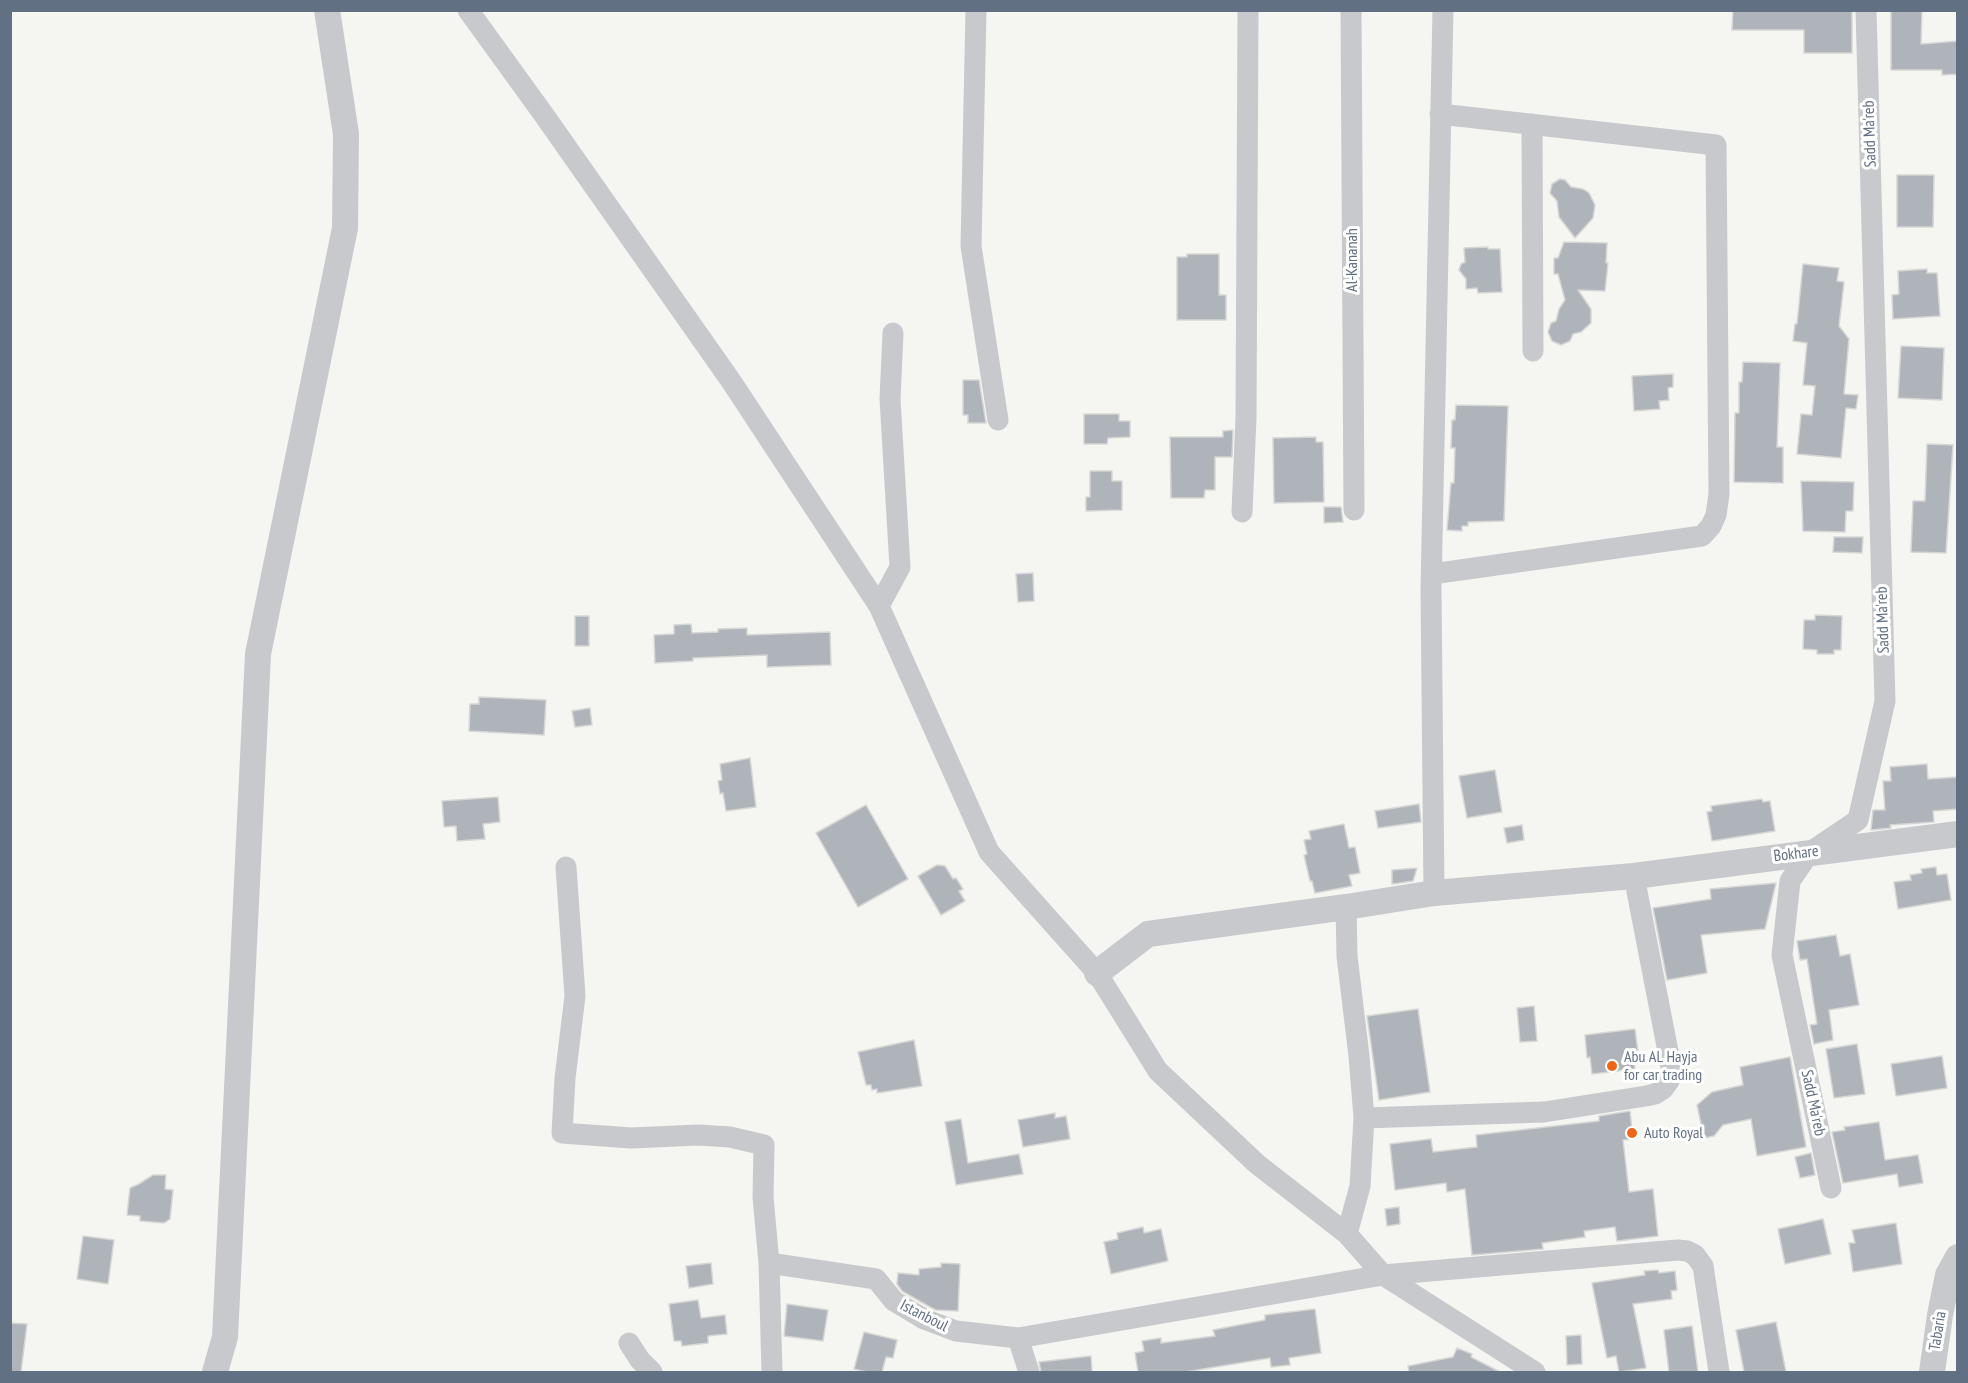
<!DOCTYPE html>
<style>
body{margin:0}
#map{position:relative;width:1968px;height:1383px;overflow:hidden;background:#f5f5f1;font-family:"PT Sans Narrow",sans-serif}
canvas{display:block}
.frame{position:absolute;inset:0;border:12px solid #627084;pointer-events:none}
</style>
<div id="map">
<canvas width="1968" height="1383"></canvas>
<div class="frame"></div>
</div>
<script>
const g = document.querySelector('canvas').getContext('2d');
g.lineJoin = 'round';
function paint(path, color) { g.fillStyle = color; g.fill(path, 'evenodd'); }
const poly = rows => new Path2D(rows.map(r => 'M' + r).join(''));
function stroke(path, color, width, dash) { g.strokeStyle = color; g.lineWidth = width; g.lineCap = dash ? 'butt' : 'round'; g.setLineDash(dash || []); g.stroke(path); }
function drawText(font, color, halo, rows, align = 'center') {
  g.font = font + ' "PT Sans Narrow",sans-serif'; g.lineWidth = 6; g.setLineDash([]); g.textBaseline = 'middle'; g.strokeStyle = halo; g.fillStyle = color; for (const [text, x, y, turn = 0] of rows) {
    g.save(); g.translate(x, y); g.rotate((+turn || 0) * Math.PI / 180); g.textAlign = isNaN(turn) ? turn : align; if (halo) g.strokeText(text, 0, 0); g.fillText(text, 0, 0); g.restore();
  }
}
const building = poly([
 [1733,10,1852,10,1852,53,1804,53,1804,30,1732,30,1733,10],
 [1891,10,1922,10,1921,44,1958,41,1958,74,1942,75,1942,70,1891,70,1891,10],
 [1897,175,1934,175,1933,227,1897,227,1897,175],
 [1560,179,1565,180,1571,187,1583,189,1589,193,1595,205,1593,218,1575,238,1559,217,1557,201,1550,193,1552,184,1560,179],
 [1564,242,1607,243,1606,263,1608,263,1605,291,1578,290,1591,309,1591,323,1581,332,1573,334,1570,341,1561,345,1552,341,1548,332,1551,323,1556,321,1559,309,1565,300,1558,274,1554,274,1554,258,1558,258,1564,242],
 [1488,247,1488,249,1500,249,1502,292,1478,293,1477,288,1466,289,1466,279,1459,270,1461,264,1465,262,1464,248,1488,247],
 [1187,254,1219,254,1219,295,1226,295,1226,320,1177,320,1177,257,1187,257,1187,254],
 [1803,264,1839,268,1837,281,1844,282,1839,326,1849,339,1844,394,1858,395,1856,409,1846,408,1841,458,1797,454,1801,414,1812,415,1815,386,1803,385,1807,343,1793,341,1795,324,1797,324,1803,264],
 [1927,269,1927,273,1937,273,1940,316,1893,319,1892,295,1899,294,1898,271,1927,269],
 [1901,346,1944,348,1942,400,1898,398,1901,346],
 [1743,362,1780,363,1777,447,1783,447,1783,483,1734,482,1735,413,1739,413,1739,382,1742,382,1743,362],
 [1673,374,1673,387,1668,388,1669,400,1659,401,1660,409,1634,411,1632,376,1673,374],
 [963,380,979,380,986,423,968,423,968,415,963,415,963,380],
 [1456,405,1508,406,1504,521,1468,522,1468,526,1462,526,1462,531,1447,530,1451,483,1454,483,1455,448,1451,448,1452,420,1455,420,1456,405],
 [1084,414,1119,414,1119,421,1130,421,1130,437,1108,438,1107,444,1084,444,1084,414],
 [1233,430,1232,457,1215,457,1215,490,1205,490,1204,498,1171,498,1170,437,1223,437,1223,431,1233,430],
 [1316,437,1316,442,1323,442,1324,502,1274,503,1273,438,1316,437],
 [1927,444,1953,445,1946,553,1911,552,1913,501,1925,501,1927,444],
 [1090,471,1112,471,1112,481,1122,481,1122,510,1086,511,1086,497,1090,497,1090,471],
 [1801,481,1854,482,1853,511,1846,511,1845,532,1803,531,1801,481],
 [1324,507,1341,507,1343,522,1324,523,1324,507],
 [1834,537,1863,537,1862,553,1833,552,1834,537],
 [1033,573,1034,601,1018,602,1016,574,1033,573],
 [1815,615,1842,616,1841,650,1834,650,1834,654,1817,654,1817,650,1803,649,1804,620,1815,620,1815,615],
 [575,616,589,616,589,646,575,646,575,616],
 [691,624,692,633,718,632,718,629,747,628,747,635,830,632,831,665,767,667,767,655,693,658,693,661,655,663,654,635,674,634,674,625,691,624],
 [479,697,546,700,544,735,469,731,470,704,479,704,479,697],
 [590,708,592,725,575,727,572,711,590,708],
 [750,758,756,807,726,811,723,793,720,794,718,781,722,780,720,764,750,758],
 [1927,764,1928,779,1958,777,1958,809,1933,811,1934,822,1890,825,1891,828,1871,830,1873,810,1885,810,1883,781,1891,781,1890,767,1927,764],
 [1495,770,1502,812,1467,818,1459,776,1495,770],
 [498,797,500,822,483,824,485,839,457,841,456,826,444,827,442,801,498,797],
 [1762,799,1763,802,1770,801,1775,831,1712,841,1707,812,1712,811,1711,806,1762,799],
 [1419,804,1421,822,1378,828,1375,811,1419,804],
 [866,805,908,879,858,907,816,833,866,805],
 [1344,824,1349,848,1355,847,1360,873,1349,875,1352,886,1315,893,1312,881,1310,881,1304,855,1307,854,1304,840,1311,839,1309,831,1344,824],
 [1522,825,1524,840,1507,843,1504,828,1522,825],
 [937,865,945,866,953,879,956,878,963,889,959,891,965,901,941,915,918,876,937,865],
 [1936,867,1937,875,1947,874,1951,900,1898,909,1894,882,1911,880,1910,875,1922,873,1921,869,1936,867],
 [1417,868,1413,881,1392,884,1392,870,1417,868],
 [1776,883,1765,929,1701,935,1707,973,1667,980,1653,908,1711,899,1710,889,1776,883],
 [1836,935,1840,956,1850,954,1859,1005,1829,1010,1833,1040,1814,1044,1810,1025,1817,1024,1807,959,1800,960,1797,941,1836,935],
 [1534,1006,1537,1041,1520,1042,1517,1008,1534,1006],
 [1418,1009,1430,1092,1379,1100,1367,1016,1418,1009],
 [1635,1029,1638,1052,1633,1053,1635,1069,1592,1074,1590,1057,1587,1058,1585,1035,1635,1029],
 [914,1040,922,1086,877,1093,877,1089,872,1090,871,1085,866,1085,858,1052,914,1040],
 [1857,1044,1865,1094,1834,1098,1826,1049,1857,1044],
 [1942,1056,1947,1088,1896,1096,1891,1064,1942,1056],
 [1790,1057,1806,1147,1757,1156,1751,1119,1723,1125,1714,1136,1704,1138,1697,1105,1712,1092,1743,1085,1740,1067,1790,1057],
 [1630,1111,1633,1139,1623,1140,1629,1192,1653,1189,1658,1236,1617,1241,1615,1227,1584,1231,1585,1237,1542,1243,1543,1249,1472,1255,1465,1189,1447,1192,1446,1183,1395,1190,1390,1144,1431,1139,1433,1152,1477,1147,1476,1135,1599,1121,1599,1116,1630,1111],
 [1055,1113,1055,1118,1066,1116,1070,1139,1023,1147,1018,1120,1055,1113],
 [961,1119,968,1163,1019,1154,1023,1174,956,1185,945,1122,961,1119],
 [1879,1122,1885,1160,1918,1155,1923,1183,1899,1187,1897,1174,1843,1183,1832,1132,1845,1130,1844,1127,1879,1122],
 [1811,1153,1815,1175,1800,1178,1795,1157,1811,1153],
 [153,1175,166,1175,165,1189,173,1190,170,1219,164,1223,140,1221,140,1216,127,1215,130,1188,139,1184,153,1175],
 [1399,1207,1400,1224,1387,1226,1385,1209,1399,1207],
 [1823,1219,1831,1254,1785,1264,1778,1229,1823,1219],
 [1896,1223,1902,1264,1853,1272,1849,1243,1855,1243,1852,1230,1896,1223],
 [1143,1227,1144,1233,1161,1229,1168,1261,1111,1274,1104,1242,1118,1239,1117,1233,1143,1227],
 [83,1236,114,1240,108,1284,77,1279,83,1236],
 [711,1263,713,1284,689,1288,686,1266,711,1263],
 [941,1263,960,1264,958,1311,936,1310,930,1307,902,1291,897,1284,898,1273,919,1275,919,1269,941,1267,941,1263],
 [1658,1270,1659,1273,1675,1271,1677,1290,1671,1291,1672,1299,1633,1304,1646,1368,1619,1372,1616,1356,1607,1358,1592,1283,1645,1275,1644,1271,1658,1270],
 [698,1300,701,1318,725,1315,727,1334,708,1336,708,1343,682,1346,681,1341,674,1341,669,1304,698,1300],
 [787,1304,828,1310,823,1341,784,1336,787,1304],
 [1315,1309,1321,1353,1289,1358,1290,1365,1271,1367,1270,1358,1185,1372,1138,1372,1135,1353,1144,1351,1142,1341,1161,1338,1161,1343,1215,1336,1213,1330,1265,1320,1265,1315,1315,1309],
 [1776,1322,1786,1372,1744,1372,1736,1330,1776,1322],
 [10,1323,27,1324,21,1372,10,1372,10,1323],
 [1692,1326,1698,1372,1669,1372,1664,1330,1692,1326],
 [864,1332,897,1340,893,1358,886,1357,882,1372,867,1372,854,1369,864,1332],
 [1581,1335,1582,1364,1567,1365,1566,1336,1581,1335],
 [1457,1348,1472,1354,1471,1357,1500,1372,1409,1372,1408,1366,1453,1357,1457,1348],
 [1091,1356,1092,1372,1041,1372,1039,1362,1091,1356]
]);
paint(building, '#afb4bb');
stroke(building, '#d6d6d4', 1.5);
stroke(poly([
 [468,10,544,115,731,381,879,606,989,852,1097,973,1158,1071,1257,1164,1347,1234,1383,1275,1535,1372],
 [976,10,971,246,998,420],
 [1351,10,1354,510],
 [1532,124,1533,351],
 [1242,512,1246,418,1248,10],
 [1432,574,1702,536,1711,526,1716,515,1719,494,1716,145,1440,114],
 [879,606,900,567,890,399,893,333],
 [566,867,575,996,565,1078,562,1133,631,1138,699,1135,730,1137,764,1145,763,1197,769,1263,772,1372],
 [1434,893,1431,589,1443,10],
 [1346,907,1347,956,1359,1056,1364,1118],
 [1831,1188,1782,955,1790,881,1809,853,1858,820,1885,701,1866,10],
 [1347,1234,1360,1186,1364,1118,1544,1112,1646,1096,1655,1094,1663,1089,1669,1081,1672,1072,1634,876],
 [769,1263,876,1279,894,1301,924,1319,956,1331,1018,1338,1029,1372],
 [1018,1338,1383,1275,1678,1250,1687,1251,1695,1255,1703,1266,1719,1372],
 [629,1343,640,1360,652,1372]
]), '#c7c9cd', 21);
stroke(poly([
 [1097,973,1148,934,1346,907,1434,893,1634,876,1958,834],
 [215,1372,225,1337,258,654,345,228,346,134,327,10],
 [1932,1372,1940,1315,1948,1275,1958,1257]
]), '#c7c9cd', 26);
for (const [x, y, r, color] of [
 [1612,1066,6,"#ee6517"],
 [1632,1133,6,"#ee6517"]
]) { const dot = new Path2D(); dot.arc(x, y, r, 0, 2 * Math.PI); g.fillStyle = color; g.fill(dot); stroke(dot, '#fff', 2); }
drawText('16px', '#627084', '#fff', [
 ["Sadd Ma'reb",1870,134,-92],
 ["Al-Kananah",1352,260,-90],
 ["Sadd Ma'reb",1883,620,-92],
 ["Bokhare",1796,854,-7],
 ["Sadd Ma'reb",1813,1103,78],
 ["Istanboul",924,1316,27],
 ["Tabaria",1938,1331,-81]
]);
drawText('16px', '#627084', '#fff', [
 ["Abu AL Hayja",1624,1057],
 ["for car trading",1624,1075],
 ["Auto Royal",1644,1133]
], 'left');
</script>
